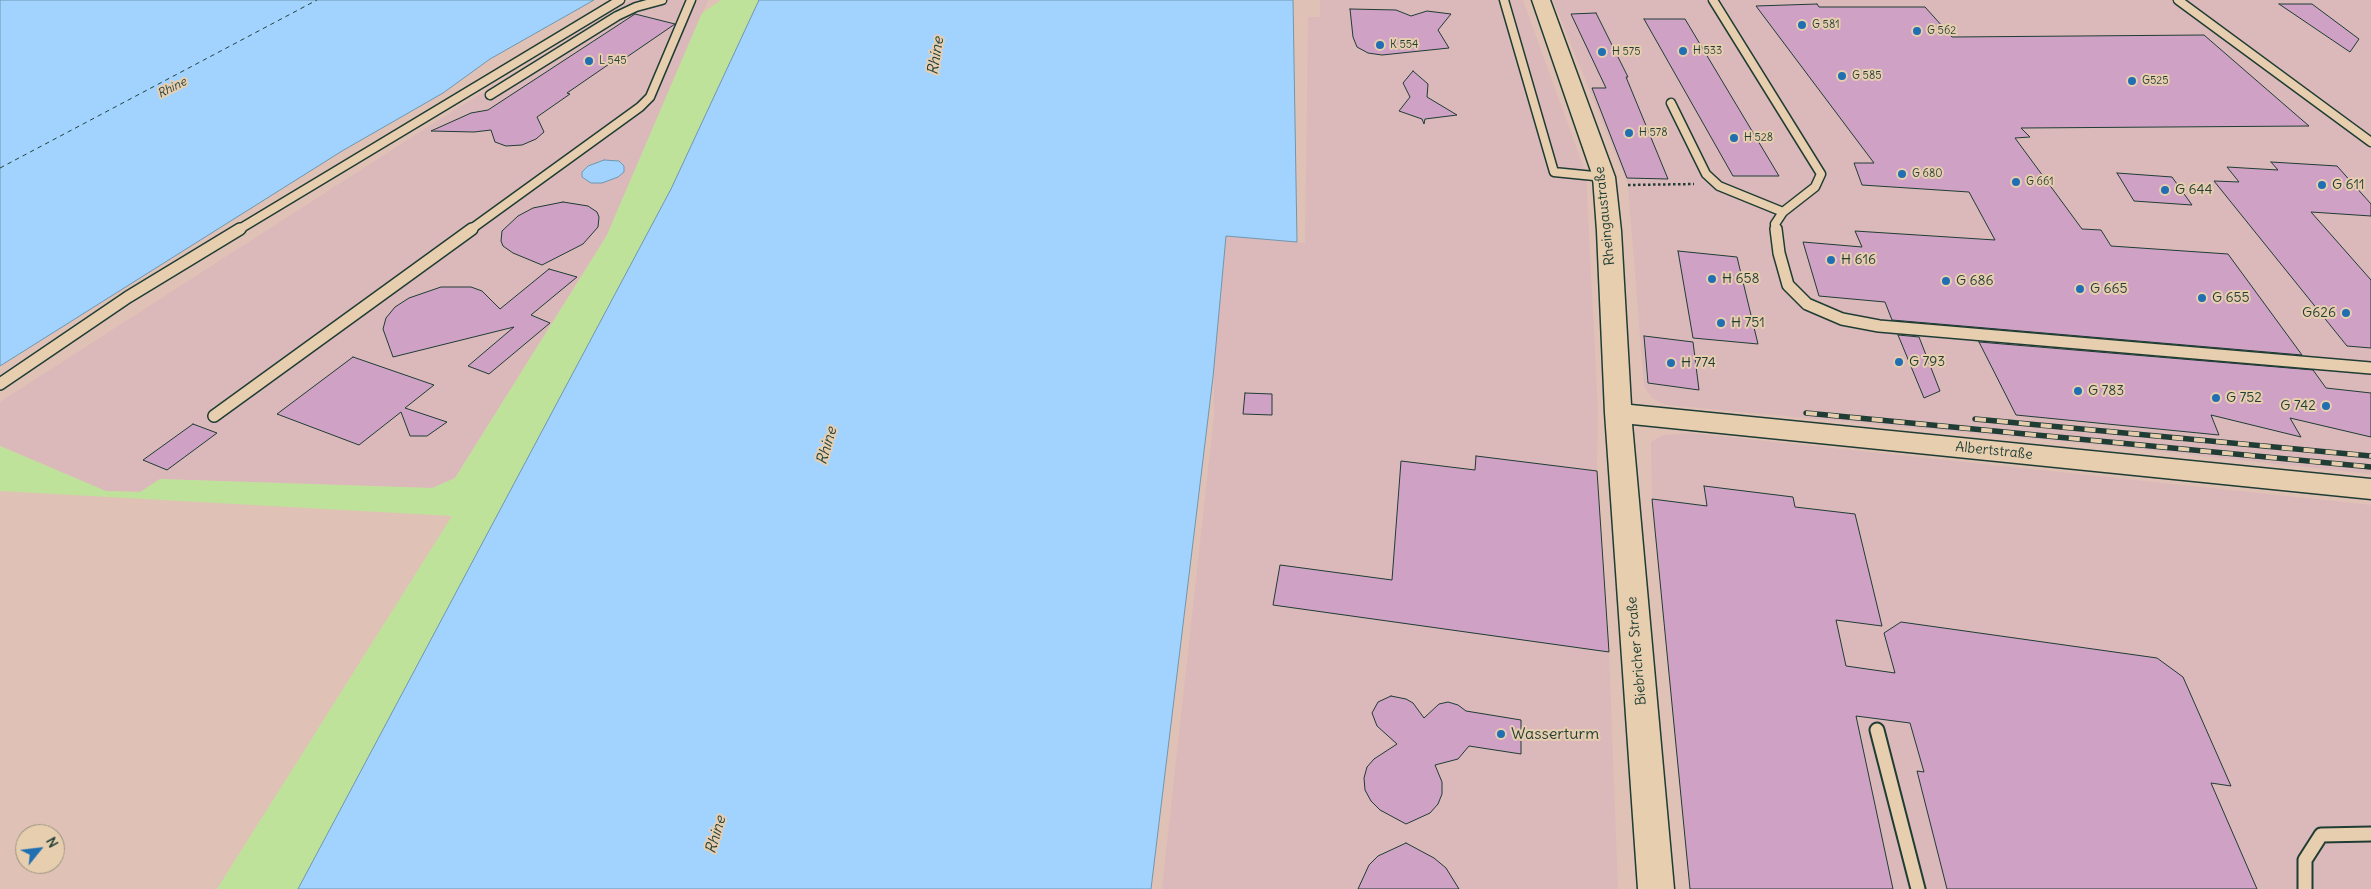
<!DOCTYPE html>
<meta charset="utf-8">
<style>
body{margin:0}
#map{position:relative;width:2371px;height:889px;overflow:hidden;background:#e0c1b6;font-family:Delius,sans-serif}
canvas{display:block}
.north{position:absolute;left:15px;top:824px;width:50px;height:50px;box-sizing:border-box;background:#e7ceaf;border:1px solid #97947e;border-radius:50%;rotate:61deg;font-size:14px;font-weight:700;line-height:20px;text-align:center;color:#1f3d34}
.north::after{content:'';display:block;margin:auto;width:18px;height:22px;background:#1f6fb2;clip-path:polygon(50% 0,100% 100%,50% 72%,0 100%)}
</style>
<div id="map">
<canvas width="2371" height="889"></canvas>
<div class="north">N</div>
</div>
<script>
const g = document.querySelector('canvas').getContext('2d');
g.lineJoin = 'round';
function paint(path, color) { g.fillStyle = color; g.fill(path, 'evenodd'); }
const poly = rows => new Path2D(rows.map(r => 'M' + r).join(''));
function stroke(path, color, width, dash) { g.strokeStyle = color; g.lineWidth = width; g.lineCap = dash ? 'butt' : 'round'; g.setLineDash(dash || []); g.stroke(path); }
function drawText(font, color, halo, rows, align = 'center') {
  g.font = font + ' Delius,sans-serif'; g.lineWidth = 4; g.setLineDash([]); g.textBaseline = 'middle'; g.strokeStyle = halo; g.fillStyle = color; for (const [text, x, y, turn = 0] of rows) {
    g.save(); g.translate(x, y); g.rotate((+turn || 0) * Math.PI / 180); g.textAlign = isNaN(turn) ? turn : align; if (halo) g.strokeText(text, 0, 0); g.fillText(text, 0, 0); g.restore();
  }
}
paint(poly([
 [631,0,708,0,611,228,455,478,432,488,160,479,141,492,106,491,0,446,0,402,426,128],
 [1320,0,1523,0,1586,174,1598,412,1597,471,1609,652,1618,889,1162,889,1214,415,1214,364,1226,236,1305,243,1308,17,1320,17],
 [1553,0,2371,0,2371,474,2099,445,1666,405,1652,398,1644,386,1628,185],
 [1690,433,2371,505,2371,889,1690,889,1652,499,1651,442,1663,435]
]), '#dbb8ba');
paint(poly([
 [721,0,759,0,671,189,298,889,217,889,452,516,0,491,0,446,106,491,140,492,160,479,432,488,455,478,606,237,702,13]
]), '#bfe29b');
const water = poly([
 [0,0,594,0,490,59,443,93,342,151,0,366,0,0],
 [759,0,1293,0,1297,242,1226,236,1213,377,1151,889,298,889,671,189,759,0],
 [604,160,619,161,624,166,624,172,618,177,602,183,591,183,582,177,582,172,588,166,604,160]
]);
paint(water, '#a2d3ff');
stroke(water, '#6e97ae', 1);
stroke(poly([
 [0,168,317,0]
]), '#26443e', 1, [4.5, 4]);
const building = poly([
 [1817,4,1819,7,1925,7,1952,37,2204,35,2309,126,2021,128,2030,137,2015,138,2082,229,2101,230,2111,246,2228,254,2302,355,1892,320,1885,302,1819,296,1803,242,1862,247,1855,231,1995,240,1969,192,1862,185,1854,163,1874,163,1756,6,1817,4],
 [2279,4,2312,4,2359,39,2350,52,2279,4],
 [1350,9,1396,10,1411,16,1427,11,1451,14,1438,30,1449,48,1382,55,1368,53,1357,47,1353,37,1350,9],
 [1596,13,1628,77,1626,77,1668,179,1627,178,1592,88,1606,88,1571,14,1596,13],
 [635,14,675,24,621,61,615,60,567,93,570,94,537,117,544,132,536,139,522,145,506,146,495,142,491,130,474,132,431,131,471,113,488,110,635,14],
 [1644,19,1685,19,1779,176,1733,176,1644,19],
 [1413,71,1428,84,1427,97,1457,115,1425,119,1424,124,1422,119,1399,111,1410,97,1403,83,1413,71],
 [2271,162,2337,166,2371,204,2371,216,2311,212,2371,280,2371,348,2347,346,2214,181,2239,182,2227,167,2278,170,2271,162],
 [2117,173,2172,177,2192,205,2134,201,2117,173],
 [563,202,588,206,597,212,599,217,598,227,583,244,542,265,513,253,503,246,501,241,502,231,518,216,533,208,563,202],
 [1678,251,1737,257,1758,344,1693,338,1678,251],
 [549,269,577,277,531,315,550,323,489,374,468,366,514,327,393,357,383,329,386,318,395,307,409,298,441,287,471,287,482,291,500,309,549,269],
 [1898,335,1919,337,1940,391,1924,398,1898,335],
 [1644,336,1693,342,1699,390,1648,383,1644,336],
 [1979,342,2313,370,2326,388,2371,393,2371,437,2290,418,2301,437,2211,415,2219,435,2016,415,1979,342],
 [353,357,434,385,405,408,447,422,427,436,410,436,401,412,359,445,277,414,353,357],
 [1245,393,1272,394,1272,415,1243,414,1245,393],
 [193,424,217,433,167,470,143,460,193,424],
 [1476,456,1597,471,1609,652,1273,605,1280,565,1392,580,1401,461,1475,470,1476,456],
 [1704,486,1793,497,1795,507,1855,514,1882,626,1836,620,1846,666,1895,673,1884,633,1901,622,2157,658,2183,677,2231,786,2211,783,2257,889,1947,889,1917,771,1924,772,1910,723,1856,716,1893,889,1690,889,1652,499,1707,506,1704,486],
 [1391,696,1406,699,1413,703,1424,718,1439,704,1448,702,1458,705,1466,711,1521,720,1521,754,1469,746,1458,759,1435,765,1442,782,1442,794,1438,804,1430,813,1406,824,1380,810,1371,801,1365,790,1364,778,1367,767,1374,759,1397,744,1377,726,1372,713,1378,702,1391,696],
 [1406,843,1434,858,1446,868,1459,889,1358,889,1369,865,1378,856,1406,843]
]);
paint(building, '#cfa2c5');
stroke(building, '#1f3d34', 1);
const laneFar2 = poly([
 [1504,0,1554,172,1604,177],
 [1713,0,1821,174,1815,187,1783,212,1775,224,1776,230],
 [2178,0,2371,142],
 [490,95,617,16,636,7,662,0],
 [1671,103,1706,174,1719,186,1783,212],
 [238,230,620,0],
 [470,230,640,107,650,97,691,0]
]);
const laneFar1 = poly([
 [1776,229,1779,253,1788,285,1807,304,1842,319,1879,326,2371,368],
 [0,384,128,297,240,229],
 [214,416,472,229]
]);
const lane = poly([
 [1877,730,1918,889],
 [2305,889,2305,860,2321,835,2371,834]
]);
const secondary = poly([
 [1532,0,1550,0,1615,177,1621,231,1631,405,2371,479,2371,499,1632,424,1674,889,1638,889,1605,413,1597,231,1593,177,1532,0]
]);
stroke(laneFar2, '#1f3d34', 11);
stroke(laneFar1, '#1f3d34', 14);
stroke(lane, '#1f3d34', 17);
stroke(secondary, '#1f3d34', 3);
stroke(poly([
 [1628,185,1694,184]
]), '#1f3d34', 2.5, [2.5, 2.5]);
stroke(laneFar2, '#e7ceaf', 8);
stroke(laneFar1, '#e7ceaf', 11);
stroke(lane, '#e7ceaf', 13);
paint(secondary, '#e7ceaf');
const rail = poly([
 [1806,413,2371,467],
 [1975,419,2371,456]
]);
stroke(rail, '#1f3d34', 5.5);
stroke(rail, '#e7ceaf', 4, [11]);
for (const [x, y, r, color] of [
 [1802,25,5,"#1f6fb2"],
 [1917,31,5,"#1f6fb2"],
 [1380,45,5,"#1f6fb2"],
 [1683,51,5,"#1f6fb2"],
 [1602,52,5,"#1f6fb2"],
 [589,61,5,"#1f6fb2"],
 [1842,76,5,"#1f6fb2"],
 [2132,81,5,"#1f6fb2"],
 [1629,133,5,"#1f6fb2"],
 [1734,138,5,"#1f6fb2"],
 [1902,174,5,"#1f6fb2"],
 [2016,182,5,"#1f6fb2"],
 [2322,185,5,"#1f6fb2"],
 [2165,190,5,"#1f6fb2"],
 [1831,260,5,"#1f6fb2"],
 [1712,279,5,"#1f6fb2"],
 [1946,281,5,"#1f6fb2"],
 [2080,289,5,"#1f6fb2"],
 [2202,298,5,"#1f6fb2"],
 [2346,313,5,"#1f6fb2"],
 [1721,323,5,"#1f6fb2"],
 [1899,362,5,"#1f6fb2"],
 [1671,363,5,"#1f6fb2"],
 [2078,391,5,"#1f6fb2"],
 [2216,398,5,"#1f6fb2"],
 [2326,406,5,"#1f6fb2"],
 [1501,734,5,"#1f6fb2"]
]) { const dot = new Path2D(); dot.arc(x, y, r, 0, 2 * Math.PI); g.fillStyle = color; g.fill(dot); stroke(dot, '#e7ceaf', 2); }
drawText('11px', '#1f3d34', '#e7ceaf', [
 ["G 581",1812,25],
 ["G 562",1927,31],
 ["K 554",1390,45],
 ["H 533",1693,51],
 ["H 575",1612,52],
 ["L 545",599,61],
 ["G 585",1852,76],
 ["G525",2142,81],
 ["H 578",1639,133],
 ["H 528",1744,138],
 ["G 680",1912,174],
 ["G 661",2026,182]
], 'left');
drawText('italic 12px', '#26443e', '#e7ceaf', [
 ["Rhine",172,88,-27]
]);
drawText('14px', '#1f3d34', '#e7ceaf', [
 ["G 611",2332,185],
 ["G 644",2175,190],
 ["H 616",1841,260],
 ["H 658",1722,279],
 ["G 686",1956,281],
 ["G 665",2090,289],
 ["G 655",2212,298],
 ["G626",2336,313,"right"],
 ["H 751",1731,323],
 ["G 793",1909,362],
 ["H 774",1681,363],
 ["G 783",2088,391],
 ["G 752",2226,398],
 ["G 742",2316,406,"right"]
], 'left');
drawText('14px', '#1f3d34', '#e7ceaf', [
 ["Rheingaustraße",1605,216,-96],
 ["Albertstraße",1994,451,6],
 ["Biebricher Straße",1637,651,-95]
]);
drawText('italic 15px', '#26443e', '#e7ceaf', [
 ["Rhine",936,56,-81],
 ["Rhine",827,446,-74],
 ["Rhine",716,835,-74]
]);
drawText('16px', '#1f3d34', '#e7ceaf', [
 ["Wasserturm",1511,734]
], 'left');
</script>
